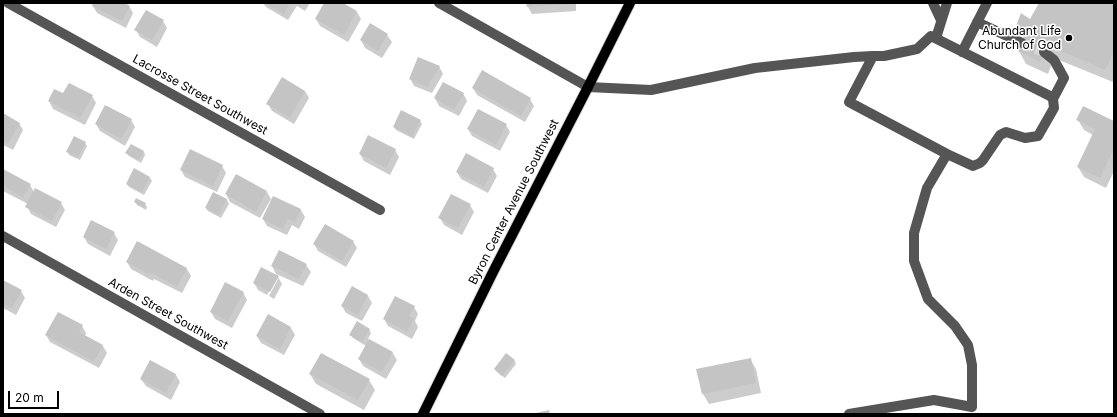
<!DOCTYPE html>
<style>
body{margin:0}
#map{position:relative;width:1117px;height:417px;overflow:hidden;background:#fff;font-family:Inter,sans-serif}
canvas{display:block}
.frame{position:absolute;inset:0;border:4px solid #000;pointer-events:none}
.scale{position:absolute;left:8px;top:391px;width:51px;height:18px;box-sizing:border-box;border:2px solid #000;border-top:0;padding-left:5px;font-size:12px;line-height:14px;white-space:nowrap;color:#000;-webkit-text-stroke:3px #fff;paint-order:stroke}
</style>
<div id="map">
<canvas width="1117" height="417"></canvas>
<div class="frame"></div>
<div class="scale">20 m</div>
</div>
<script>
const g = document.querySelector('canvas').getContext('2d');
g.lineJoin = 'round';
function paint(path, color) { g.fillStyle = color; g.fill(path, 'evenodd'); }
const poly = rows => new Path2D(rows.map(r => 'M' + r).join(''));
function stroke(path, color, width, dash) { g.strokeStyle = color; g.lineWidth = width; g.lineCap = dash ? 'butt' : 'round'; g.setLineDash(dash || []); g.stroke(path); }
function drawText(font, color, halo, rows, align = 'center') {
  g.font = font + ' Inter,sans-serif'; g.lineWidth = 3; g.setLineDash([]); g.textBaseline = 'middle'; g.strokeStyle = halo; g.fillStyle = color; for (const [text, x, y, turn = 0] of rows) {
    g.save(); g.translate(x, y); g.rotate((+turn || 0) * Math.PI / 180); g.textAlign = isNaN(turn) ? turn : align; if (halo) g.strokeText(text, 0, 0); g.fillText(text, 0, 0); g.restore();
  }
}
paint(poly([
 [95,3,123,3,129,6,133,13,126,28,97,13,93,6],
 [263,3,310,3,305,11,297,6,288,20,266,7],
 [325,3,341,3,357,12,361,19,348,42,320,26,316,19],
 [528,3,576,3,576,11,532,14,528,7],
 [1040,3,1114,3,1114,79,1113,82,1054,58,1048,74,1026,64,1019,51,1024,39,1017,26,1031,20],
 [163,21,167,28,157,47,140,37,136,30],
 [370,25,387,35,392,42,382,58,365,48,361,40],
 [439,66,443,74,432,93,414,86,410,78],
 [473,88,530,99,534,106,525,122,477,95],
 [305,91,309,98,294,124,272,111,268,104],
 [463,93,467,101,459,116,439,106,435,98],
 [64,94,92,96,96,103,85,125,53,109,49,101],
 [3,114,19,123,23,130,13,150,3,145],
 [131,120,135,127,125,146,100,131,96,124],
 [1078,120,1114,122,1114,171,1106,188,1084,177,1078,167,1093,135,1084,130],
 [420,121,422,124,414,139,396,130,394,127],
 [506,125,510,132,500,151,472,136,468,129],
 [85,143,87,146,80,160,69,155,68,152],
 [131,145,144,152,145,155,141,163,129,156,127,153],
 [395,150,399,157,390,175,364,161,360,154],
 [222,166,226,173,217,192,185,177,181,170],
 [493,169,497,176,488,193,461,179,457,172],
 [3,170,30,185,34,192,61,203,65,210,56,227,31,214,27,206,28,204,3,191],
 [134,170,150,178,152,181,144,195,129,187,127,184],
 [237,175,267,192,271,199,260,218,230,202,226,194],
 [213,193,227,200,229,204,221,218,208,211,206,208],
 [135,202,145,204,147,207,146,210,137,205],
 [470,205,474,212,462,235,444,225,440,218],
 [301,210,305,217,299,229,292,225,287,235,267,226,263,219],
 [114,233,118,240,110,256,88,244,84,237],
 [353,241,357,248,346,267,318,251,314,244],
 [137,243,187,269,191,276,182,293,154,279,153,281,131,269,127,262],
 [306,265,311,272,303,286,276,274,282,284,274,299,269,296,278,279,276,279,267,295,258,290,254,283,277,276,272,266],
 [3,281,21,291,25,298,16,315,3,308],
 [352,287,368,296,372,303,362,321,346,313,342,306],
 [243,292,247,300,232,328,215,319,211,312],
 [414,307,418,314,415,321,418,327,412,339,388,326,384,319],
 [82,326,86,333,85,336,103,346,107,353,99,368,50,342,46,335],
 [291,328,295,335,284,355,261,343,257,336],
 [369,329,371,333,368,339,392,352,397,360,386,379,363,366,359,359,366,346,353,338,351,335],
 [750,359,756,369,761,393,709,404,703,394,698,370],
 [514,360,516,364,505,378,497,372,495,369],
 [151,362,176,375,180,382,171,400,146,386,141,379],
 [310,374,369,380,375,390,364,410,316,384]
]), '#0003');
paint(poly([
 [93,3,125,3,130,6,122,21,92,6],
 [265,3,290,3,284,14],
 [324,3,343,3,357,11,344,35,315,19],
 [526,3,575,3,575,4,527,7],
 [1039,3,1114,3,1114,51,1105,70,1047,45,1040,62,1018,51,1026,32,1016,26,1021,13,1030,19],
 [146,10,164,20,152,40,134,30],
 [370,23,388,34,378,51,360,40],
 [418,57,440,66,427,87,409,79],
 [482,70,531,98,521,116,472,88],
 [282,77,305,91,290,118,266,104],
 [443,82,464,93,454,110,434,98],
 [69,83,93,95,80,118,48,101,54,89,63,93],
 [105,105,132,119,121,139,95,124],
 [1083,106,1114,121,1114,149,1100,178,1077,167,1095,129,1076,120],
 [478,109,507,124,496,145,467,129],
 [401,110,421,120,412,137,393,127],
 [3,113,20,123,8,144,3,141],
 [368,135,396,149,386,168,359,154],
 [74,136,86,142,78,157,66,152],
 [131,144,144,151,139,160,125,153],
 [190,149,223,165,213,186,180,170],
 [466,153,494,168,484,187,456,172],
 [134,168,150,177,142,192,126,184],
 [3,169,31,184,23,197,3,186],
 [236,174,267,191,256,212,225,194],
 [35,188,62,202,52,221,25,207],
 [213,192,227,199,219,215,205,208],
 [451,194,471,204,458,228,438,218],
 [273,196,301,209,295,222,288,219,283,229,262,219],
 [136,198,146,203,144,207,134,202],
 [91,220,115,232,106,249,83,237],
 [325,224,354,241,342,261,313,244],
 [137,241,187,268,177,287,150,272,149,274,126,262],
 [279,250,307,264,299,279,271,266],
 [261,267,279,276,270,292,253,283],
 [3,280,22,290,12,308,3,304],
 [225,282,244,292,228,321,210,312],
 [352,286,368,295,358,315,341,306],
 [395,296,415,306,409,316,414,319,407,332,383,319],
 [58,312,83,325,79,332,103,345,94,362,45,335],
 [268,314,291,327,280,349,256,336],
 [357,321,370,329,362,342,349,335],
 [369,339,393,352,382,372,358,359],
 [321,353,370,379,358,400,309,374],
 [506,353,515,360,502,376,494,369],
 [751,358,756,383,702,394,696,369],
 [150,360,176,374,166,393,140,379],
 [549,410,550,414,536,414,536,413]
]), '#c4c4c4');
stroke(poly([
 [1022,43,1044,52]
]), '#d9d9d9', 10, [10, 5]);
const major = poly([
 [423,414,493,272,588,87,630,3]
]);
stroke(major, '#dbdbdb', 12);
stroke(poly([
 [8,3,380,210],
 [439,3,588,87,651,90,755,68,854,57,873,56,884,56,917,49,931,36,1050,96,1053,99,1054,108,1038,136,1025,138,1006,132,1000,135,983,160,980,163,973,166,947,154,849,102,873,56],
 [933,3,941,20],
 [977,22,1022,43],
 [936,38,947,3],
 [962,52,987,3],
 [1044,52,1054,60,1064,78,1053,99],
 [3,236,320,414],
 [849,414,934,400,972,407,972,365,968,345,955,326,928,299,914,261,914,233,927,188,947,154]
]), '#555', 10);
stroke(major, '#000', 10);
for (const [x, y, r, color] of [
 [1069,38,4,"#000"]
]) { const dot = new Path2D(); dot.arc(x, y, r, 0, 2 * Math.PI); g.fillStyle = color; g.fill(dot); stroke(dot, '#fff', 1.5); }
drawText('12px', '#000', '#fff', [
 ["Abundant Life",1061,31],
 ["Church of God",1061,45]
], 'right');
drawText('12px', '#000', '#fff', [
 ["Lacrosse Street Southwest",200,95,29],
 ["Byron Center Avenue Southwest",514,202,-63],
 ["Arden Street Southwest",168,314,29]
]);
</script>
